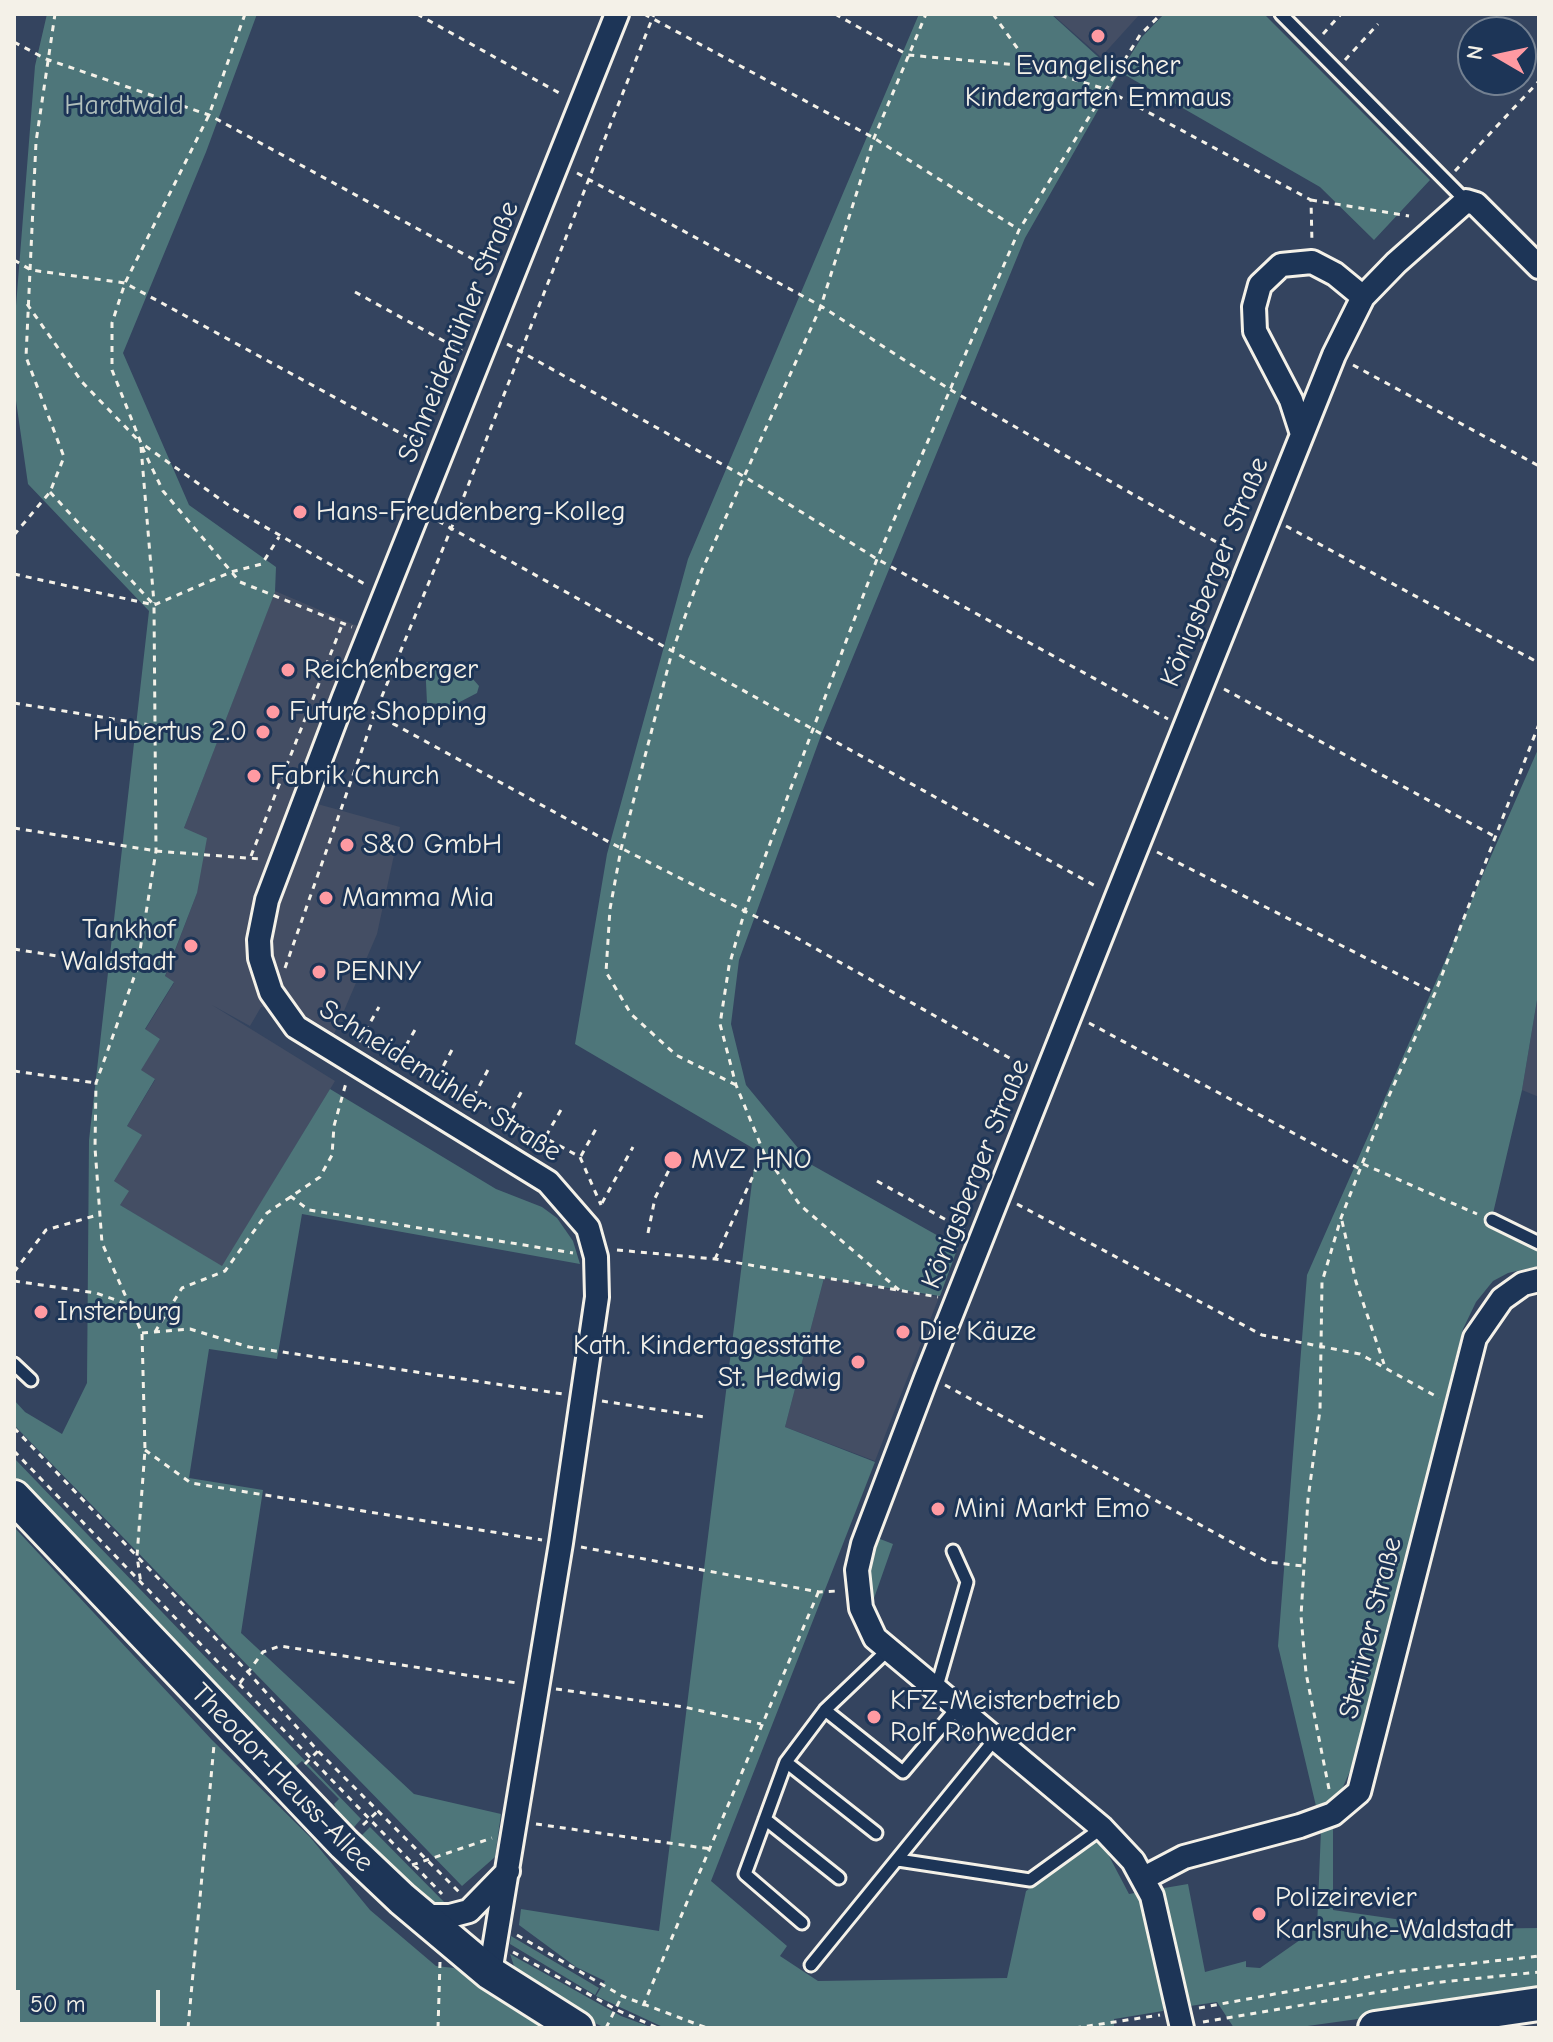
<!DOCTYPE html>
<meta charset="utf-8">
<style>
body{margin:0}
#map{position:relative;width:1553px;height:2042px;overflow:hidden;background:#34445f;font-family:"Comic Neue",sans-serif}
canvas{display:block}
.frame{position:absolute;inset:0;border:16px solid #f4f1e8;pointer-events:none}
.north{position:absolute;left:1457px;top:16px;width:80px;height:80px;box-sizing:border-box;background:#1d3557;border:2px solid #738091;border-radius:50%;rotate:279deg;font-size:22px;font-weight:700;line-height:32px;text-align:center;color:#f4f1e8}
.north::after{content:'';display:block;margin:auto;width:28px;height:36px;background:#ff9aa2;clip-path:polygon(50% 0,100% 100%,50% 72%,0 100%)}
.scale{position:absolute;left:16px;top:1990px;width:144px;height:36px;box-sizing:border-box;border:4px solid #f4f1e8;border-top:0;padding-left:10px;font-size:24px;line-height:28px;white-space:nowrap;color:#f4f1e8;-webkit-text-stroke:6px #1d3557;paint-order:stroke}
</style>
<div id="map">
<canvas width="1553" height="2042"></canvas>
<div class="frame"></div>
<div class="north">N</div>
<div class="scale">50 m</div>
</div>
<script>
const g = document.querySelector('canvas').getContext('2d');
g.lineJoin = 'round';
function paint(path, color) { g.fillStyle = color; g.fill(path, 'evenodd'); }
const poly = rows => new Path2D(rows.map(r => 'M' + r).join(''));
function stroke(path, color, width, dash) { g.strokeStyle = color; g.lineWidth = width; g.lineCap = dash ? 'butt' : 'round'; g.setLineDash(dash || []); g.stroke(path); }
function drawText(font, color, halo, rows, align = 'center') {
  g.font = font + ' "Comic Neue",sans-serif'; g.lineWidth = 6; g.setLineDash([]); g.textBaseline = 'middle'; g.strokeStyle = halo; g.fillStyle = color; for (const [text, x, y, turn = 0] of rows) {
    g.save(); g.translate(x, y); g.rotate((+turn || 0) * Math.PI / 180); g.textAlign = isNaN(turn) ? turn : align; if (halo) g.strokeText(text, 0, 0); g.fillText(text, 0, 0); g.restore();
  }
}
paint(poly([
 [1052,14,1140,14,1101,57],
 [275,591,362,628,296,798,400,827,377,934,334,1034,301,1013,261,1007,250,1026,212,1005,335,1081,222,1267,120,1205,114,1181,141,1135,127,1126,155,1080,140,1070,160,1039,145,1030,174,983,165,977,197,893,184,828],
 [1539,988,1539,1097,1522,1090],
 [824,1278,939,1297,875,1461,785,1427]
]), '#444e64');
paint(poly([
 [47,14,257,14,206,152,123,353,189,505,276,567,275,592,184,828,207,838,197,893,165,976,174,982,145,1029,160,1039,141,1070,155,1079,127,1126,142,1135,114,1181,129,1191,120,1205,222,1266,330,1089,496,1189,542,1207,557,1218,573,1241,580,1264,302,1214,277,1359,209,1349,189,1478,263,1490,241,1633,414,1794,501,1814,495,1857,462,1886,14,1425,14,1400,25,1412,62,1434,87,1383,89,1140,149,611,28,484,14,387,14,331,35,66],
 [919,14,1051,14,1118,75,1025,238,823,730,739,960,731,1024,746,1085,812,1165,958,1247,940,1296,824,1278,785,1427,875,1462,711,1881,787,1946,780,1956,818,1981,1007,1978,1026,1891,1100,1839,1129,1894,1188,1884,1205,1972,1246,1961,1246,1967,1260,1968,1317,1928,1321,1830,1333,1826,1333,1910,1464,1929,1539,1928,1539,1994,1293,2028,1234,2028,1217,2002,1190,2006,1160,1892,1163,2011,1114,2019,1114,2028,665,2028,596,1996,605,1981,576,1967,519,1925,521,1909,659,1931,756,1150,575,1044,607,854,688,559],
 [1164,14,1264,14,1430,180,1374,240,1320,187,1120,72,1142,37],
 [425,662,441,662,472,678,479,686,477,693,454,705,427,703],
 [1539,747,1539,988,1522,1090,1490,1226,1539,1249,1539,1266,1508,1273,1493,1281,1476,1302,1463,1329,1354,1762,1339,1796,1316,1806,1278,1646,1307,1275],
 [14,1458,361,1819,349,1833,334,1804,339,1799,302,1761,296,1766,269,1749,14,1482],
 [14,1527,212,1740,310,1837,370,1910,436,1966,454,1968,548,2028,14,2028],
 [875,1537,893,1544,872,1604,867,1566],
 [370,1827,450,1908,434,1906,357,1840],
 [511,1936,599,1988,595,1995,510,1944],
 [510,1954,621,2016,653,2028,605,2028,555,2003,517,1975]
]), '#4e767a');
const lane = poly([
 [1281,14,1466,201],
 [1492,1220,1539,1243],
 [14,1364,31,1380],
 [936,1690,967,1582,953,1551],
 [825,1710,903,1772,957,1708],
 [786,1762,876,1833],
 [765,1819,839,1878],
 [898,1860,1030,1880,1102,1828],
 [802,1923,745,1874,786,1762,825,1710,888,1650],
 [811,1965,995,1739]
]);
const street = poly([
 [1302,434,1291,400,1255,331,1254,307,1260,285,1281,265,1312,262,1335,274,1363,297],
 [1144,1878,1184,1857,1300,1826,1333,1814,1359,1792,1475,1338,1502,1299,1523,1284,1539,1280],
 [420,1916,450,1916,469,1911,508,1871],
 [490,1973,561,1543,597,1297,596,1257,588,1228,548,1182,296,1027,271,992,260,958,259,940,267,900,344,697,617,14],
 [1182,2028,1152,1896,1133,1861,1102,1828,875,1638,861,1608,857,1570,863,1544,926,1378,1118,894,1334,355,1363,297,1396,263,1466,201,1476,204,1539,267]
]);
const secondary = poly([
 [14,1497,344,1844,402,1899,490,1973,577,2028],
 [1375,2028,1539,2004]
]);
stroke(lane, '#f4f1e8', 17);
stroke(street, '#f4f1e8', 28);
stroke(secondary, '#f4f1e8', 38);
stroke(poly([
 [245,14,209,115,125,283,112,323,112,370,141,443,234,509,368,586],
 [417,14,561,94],
 [644,14,874,138,1018,229],
 [835,14,908,55,1030,66],
 [993,14,1030,66,1105,89,1311,200,1312,243],
 [1323,34,1341,14],
 [14,42,46,59,209,115,493,270],
 [1345,60,1378,24],
 [1455,171,1539,81],
 [577,173,821,306,949,389,1232,551],
 [1311,200,1409,216],
 [14,260,31,270,125,283,424,446],
 [355,292,462,351],
 [27,304,82,382,138,440],
 [507,344,745,477,877,559,1168,719],
 [1353,365,1539,466],
 [141,447,154,603],
 [142,447,163,491,240,582,352,627],
 [50,492,154,605,156,851,137,969,96,1083,95,1148,102,1243,142,1333,145,1450,137,1556,141,1584],
 [438,521,1099,888],
 [1286,526,1539,663],
 [14,535,50,492,64,457,26,357,36,142,55,14],
 [14,574,154,605,231,572,262,564,279,537],
 [1224,689,1494,836],
 [14,703,157,726],
 [361,706,609,842,788,933,1029,1069],
 [14,828,156,851,260,859],
 [1157,852,1435,993],
 [251,856,342,625],
 [14,949,137,969],
 [285,968,375,713,451,529,654,14],
 [1089,1023,1360,1169],
 [359,1042,379,1007],
 [368,1046,385,1050,580,1157,601,1205],
 [400,1056,416,1028],
 [14,1071,96,1083],
 [736,1085,676,1055,631,1014,606,972,610,909,621,849,672,652,702,570,821,306,874,138,926,14],
 [432,1087,453,1048],
 [468,1107,489,1068],
 [501,1129,524,1087],
 [546,1136,562,1108],
 [581,1156,597,1127],
 [1363,1164,1477,1214],
 [877,1181,964,1230],
 [290,1196,309,1210,573,1253],
 [602,1203,633,1147],
 [1017,1204,1262,1335,1360,1354,1439,1398],
 [1342,1221,1356,1282,1384,1364],
 [648,1233,655,1198,670,1168],
 [617,1250,715,1259,938,1297],
 [715,1259,763,1154],
 [14,1272,46,1230,101,1214],
 [14,1281,96,1293,127,1304],
 [899,1290,800,1205,764,1153,736,1085,720,1024,729,966,745,910,877,559,1019,230,1140,35,1161,14],
 [155,1332,182,1288,225,1271,267,1213,320,1177,332,1155,334,1126,346,1083],
 [142,1333,190,1329,249,1347,563,1394],
 [945,1385,1268,1562,1303,1566],
 [602,1401,705,1417],
 [14,1428,248,1672,318,1751,460,1893],
 [145,1450,191,1483,542,1540],
 [14,1451,442,1894],
 [581,1547,819,1592,837,1591],
 [240,1683,263,1652,280,1646,517,1683],
 [556,1689,684,1707,761,1724],
 [305,1764,318,1751],
 [1329,1789,1306,1673,1301,1616,1308,1499,1320,1410,1322,1282,1341,1218,1388,1098,1435,993,1539,724],
 [536,1824,711,1849],
 [363,1825,378,1811],
 [412,1865,492,1838],
 [517,1935,622,1996,707,2028],
 [513,1952,617,2010,658,2028],
 [643,2006,818,1593],
 [1199,2008,1394,1972,1539,1956],
 [1203,2022,1432,1983,1539,1972],
 [188,2028,214,1745],
 [438,2028,440,1962],
 [606,2028,622,1996],
 [1075,2028,1160,2015]
]), '#f4f1e8', 3, [6, 6]);
stroke(lane, '#1d3557', 11);
stroke(street, '#1d3557', 22);
stroke(secondary, '#1d3557', 32);
for (const [x, y, r, color] of [
 [1098,36,8,"#ff9aa2"],
 [300,512,8,"#ff9aa2"],
 [288,670,8,"#ff9aa2"],
 [273,712,8,"#ff9aa2"],
 [263,732,8,"#ff9aa2"],
 [254,776,8,"#ff9aa2"],
 [347,845,8,"#ff9aa2"],
 [326,898,8,"#ff9aa2"],
 [191,946,8,"#ff9aa2"],
 [319,972,8,"#ff9aa2"],
 [673,1160,10,"#ff9aa2"],
 [41,1312,8,"#ff9aa2"],
 [903,1332,8,"#ff9aa2"],
 [858,1362,8,"#ff9aa2"],
 [938,1509,8,"#ff9aa2"],
 [874,1717,8,"#ff9aa2"],
 [1259,1914,8,"#ff9aa2"]
]) { const dot = new Path2D(); dot.arc(x, y, r, 0, 2 * Math.PI); g.fillStyle = color; g.fill(dot); stroke(dot, '#1d3557', 3); }
drawText('28px', '#f4f1e8', '#1d3557', [
 ["Evangelischer",1098,66,"center"],
 ["Kindergarten Emmaus",1098,98,"center"],
 ["Hans-Freudenberg-Kolleg",316,512],
 ["Reichenberger",304,670],
 ["Future Shopping",289,712],
 ["Hubertus 2.0",247,732,"right"],
 ["Fabrik Church",270,776],
 ["S&O GmbH",363,845],
 ["Mamma Mia",342,898],
 ["Tankhof",175,930,"right"],
 ["Waldstadt",175,962,"right"],
 ["PENNY",335,972],
 ["MVZ HNO",691,1160],
 ["Insterburg",57,1312],
 ["Die Käuze",919,1332],
 ["Kath. Kindertagesstätte",842,1346,"right"],
 ["St. Hedwig",842,1378,"right"],
 ["Mini Markt Emo",954,1509],
 ["KFZ-Meisterbetrieb",890,1701],
 ["Rolf Rohwedder",890,1733],
 ["Polizeirevier",1275,1898],
 ["Karlsruhe-Waldstadt",1275,1930]
], 'left');
drawText('28px', '#b2c0bc', '#1d3557', [
 ["Hardtwald",124,106]
]);
drawText('28px', '#f4f1e8', '#1d3557', [
 ["Schneidemühler Straße",459,332,-68],
 ["Königsberger Straße",1215,572,-68],
 ["Schneidemühler Straße",440,1081,32],
 ["Königsberger Straße",976,1174,-68],
 ["Stettiner Straße",1371,1628,-76],
 ["Theodor-Heuss-Allee",282,1778,46]
]);
</script>
